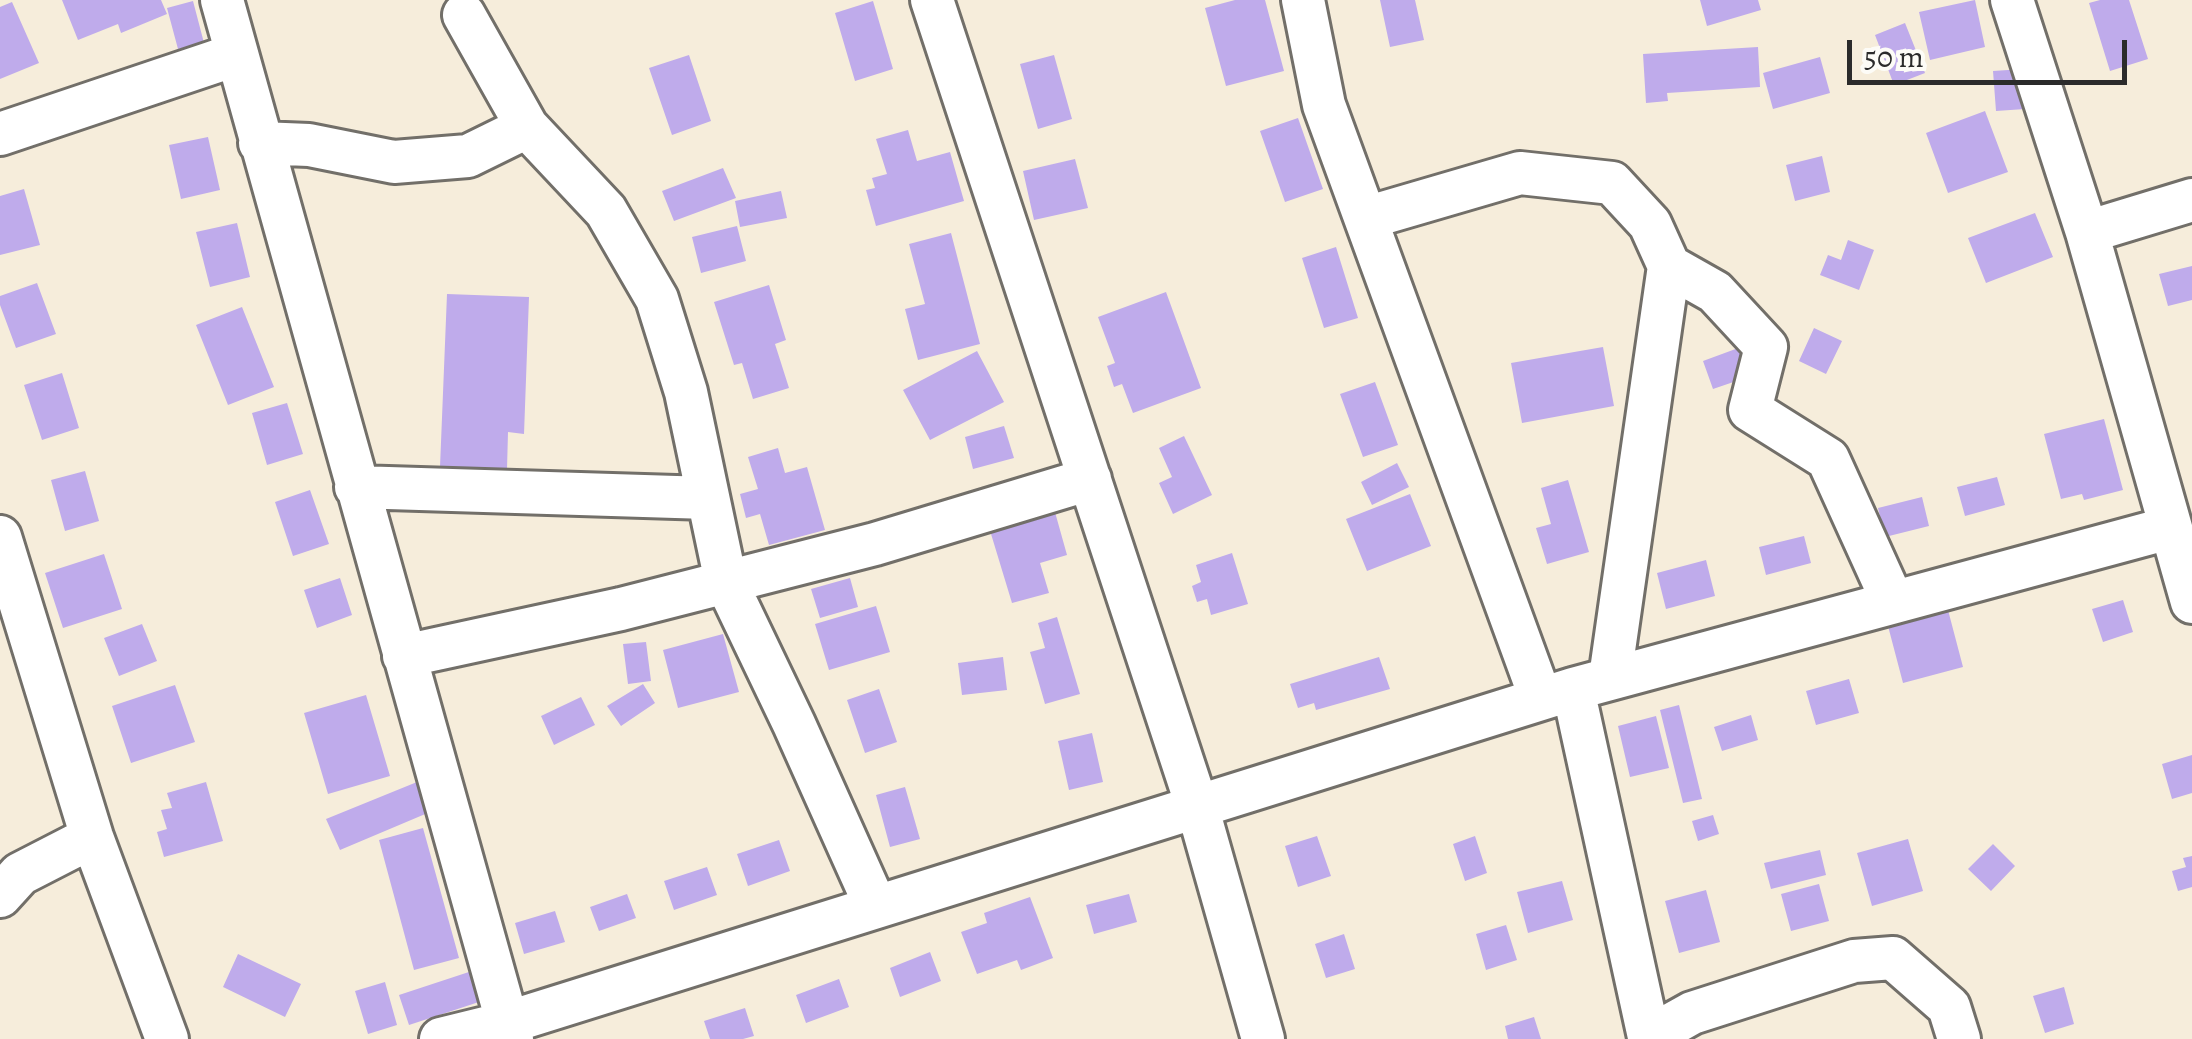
<!DOCTYPE html>
<style>
body{margin:0}
#map{position:relative;width:2192px;height:1039px;overflow:hidden;background:#f6eddb;font-family:Alegreya,serif}
canvas{display:block}
.scale{position:absolute;left:1847px;top:40px;width:280px;height:45px;box-sizing:border-box;border:5px solid #2b2b2b;border-top:0;padding-left:12px;font-size:30px;line-height:35px;white-space:nowrap;color:#2b2b2b;-webkit-text-stroke:8px #fdfcf7;paint-order:stroke}
</style>
<div id="map">
<canvas width="2192" height="1039"></canvas>
<div class="scale">50 m</div>
</div>
<script>
const g = document.querySelector('canvas').getContext('2d');
g.lineJoin = 'round';
function paint(path, color) { g.fillStyle = color; g.fill(path, 'evenodd'); }
const poly = rows => new Path2D(rows.map(r => 'M' + r).join(''));
function stroke(path, color, width, dash) { g.strokeStyle = color; g.lineWidth = width; g.lineCap = dash ? 'butt' : 'round'; g.setLineDash(dash || []); g.stroke(path); }
paint(poly([
 [62,0,161,0,167,14,121,33,118,24,78,40],
 [1235,0,1265,0,1284,71,1226,86,1205,8],
 [1380,0,1415,0,1424,40,1390,47],
 [1700,0,1758,0,1761,10,1707,26],
 [1975,0,1985,47,1930,60,1919,12],
 [2100,0,2129,0,2148,59,2110,71,2089,3],
 [193,1,204,43,178,49,167,8],
 [873,1,893,69,855,81,835,13],
 [12,2,39,63,0,79,0,7],
 [1905,23,1925,73,1894,85,1875,35],
 [1758,47,1760,87,1667,93,1668,101,1646,103,1643,54],
 [689,55,711,121,672,135,649,68],
 [1054,55,1072,119,1038,129,1020,64],
 [1820,57,1830,93,1773,109,1763,73],
 [2023,69,2025,109,1996,111,1993,71],
 [1985,111,2008,172,1948,193,1926,133],
 [1298,118,1323,189,1285,202,1260,131],
 [908,130,917,161,950,152,964,201,876,226,866,190,875,188,872,178,887,174,876,139],
 [208,137,220,190,181,199,169,145],
 [1822,156,1830,192,1795,201,1786,165],
 [1075,159,1088,208,1034,220,1023,171],
 [723,168,736,198,674,221,662,191],
 [24,189,40,245,0,255,0,196],
 [781,191,787,218,740,227,735,201],
 [2035,213,2053,257,1986,283,1968,238],
 [237,223,250,277,210,287,196,232],
 [737,226,746,261,701,273,692,237],
 [951,233,980,344,918,360,905,309,925,304,909,244],
 [1848,240,1874,250,1859,290,1820,275,1828,255,1841,260],
 [1336,247,1358,318,1324,328,1302,258],
 [2192,266,2192,300,2168,306,2159,274],
 [37,283,56,334,16,348,0,305,0,296],
 [769,285,786,340,775,344,789,388,753,399,742,363,734,365,714,302],
 [1166,292,1201,388,1133,413,1122,384,1114,387,1107,366,1115,363,1098,317],
 [447,294,529,297,524,434,508,432,507,469,440,467],
 [242,307,274,387,228,405,196,325],
 [1814,328,1842,341,1826,374,1799,361],
 [1603,347,1614,406,1522,423,1511,363],
 [1741,347,1751,376,1713,389,1703,361],
 [977,351,1004,402,930,440,903,390],
 [62,373,79,428,42,440,24,385],
 [1375,382,1398,445,1363,457,1340,394],
 [287,403,303,454,267,465,252,413],
 [2104,419,2123,490,2084,500,2082,494,2061,499,2044,434],
 [1004,426,1014,458,973,469,965,437],
 [1184,436,1212,495,1173,514,1159,483,1172,477,1159,448],
 [778,448,785,473,807,467,825,530,769,545,760,514,746,518,740,494,758,489,748,457],
 [1397,463,1409,487,1372,505,1361,482],
 [85,471,99,521,65,531,51,480],
 [1997,477,2005,505,1965,516,1957,487],
 [1568,480,1589,552,1547,564,1536,528,1551,524,1541,488],
 [310,490,329,544,293,556,275,502],
 [1410,494,1431,546,1367,571,1346,519],
 [1922,497,1929,526,1885,537,1878,508],
 [1053,505,1067,555,1040,563,1049,593,1012,603,988,524],
 [1804,536,1811,563,1766,575,1759,547],
 [1232,553,1248,604,1211,615,1207,599,1197,602,1192,586,1201,582,1196,565],
 [104,554,122,609,63,628,45,573],
 [1706,560,1715,596,1666,609,1657,573],
 [340,578,352,615,317,628,304,590],
 [850,578,858,607,820,618,811,589],
 [2123,600,2133,632,2103,642,2092,609],
 [876,606,890,652,829,670,815,624],
 [1948,610,1963,667,1903,683,1888,626],
 [1057,617,1080,694,1045,704,1030,652,1045,648,1038,623],
 [142,624,157,661,119,676,104,638],
 [723,634,739,692,678,708,663,650],
 [646,642,651,681,628,684,623,644],
 [1003,657,1007,690,962,695,958,663],
 [1379,657,1390,689,1316,710,1314,703,1298,708,1290,684],
 [1849,679,1859,713,1816,725,1806,691],
 [643,684,655,703,621,726,607,706],
 [175,685,195,742,131,763,112,706],
 [879,689,897,742,865,753,847,700],
 [366,695,390,776,328,794,304,713],
 [581,697,595,725,554,745,541,716],
 [1679,705,1702,799,1683,803,1660,710],
 [1751,715,1758,740,1722,751,1714,727],
 [1656,716,1669,768,1630,777,1618,726],
 [1092,733,1103,782,1069,790,1058,741],
 [2192,755,2192,793,2172,799,2162,764],
 [206,782,223,841,164,857,157,832,167,829,161,810,172,808,167,793],
 [417,782,430,812,340,850,326,819],
 [905,787,920,839,890,847,876,795],
 [1713,815,1719,834,1698,841,1692,821],
 [423,828,459,958,414,970,379,840],
 [1317,836,1331,876,1298,887,1285,846],
 [1475,836,1487,873,1465,881,1453,844],
 [1908,839,1923,891,1872,906,1857,853],
 [779,840,790,871,748,886,737,854],
 [1993,844,2015,866,1991,891,1968,869],
 [1820,850,1826,875,1771,889,1764,863],
 [2192,856,2192,887,2178,891,2172,871,2186,867,2183,858],
 [707,867,717,895,674,910,664,881],
 [1562,881,1573,920,1528,933,1517,892],
 [1819,884,1829,921,1791,931,1781,894],
 [1706,890,1720,942,1679,953,1665,901],
 [627,894,636,918,599,931,590,907],
 [1129,894,1137,922,1094,934,1086,905],
 [1030,897,1053,958,1021,970,1017,960,977,974,961,932,987,923,984,913],
 [555,911,565,942,524,954,515,923],
 [1506,925,1517,960,1486,970,1476,934],
 [1344,934,1355,969,1326,978,1315,944],
 [930,952,941,981,900,997,890,968],
 [238,954,301,984,285,1017,223,987],
 [478,969,488,999,409,1025,399,995],
 [839,979,849,1007,806,1023,796,995],
 [385,982,397,1025,368,1034,355,991],
 [2064,987,2074,1024,2045,1033,2033,996],
 [745,1008,754,1036,743,1039,710,1039,704,1021],
 [1534,1017,1541,1039,1508,1039,1505,1026]
]), '#bfabeb');
const street = poly([
 [222,0,512,1039],
 [932,0,1197,806,1263,1039],
 [1303,0,1324,105,1541,699],
 [2012,0,2087,232,2192,602],
 [464,15,527,127,606,211,657,299,686,392,726,582,794,724,876,907],
 [0,134,235,55],
 [260,143,309,145,394,162,468,156,527,127],
 [1366,218,1520,173,1612,183,1650,224,1669,266,1610,678],
 [2087,232,2192,200],
 [1669,266,1715,292,1766,347,1750,410,1828,459,1892,600],
 [356,487,708,498],
 [0,537,92,837,167,1039],
 [404,656,621,609,875,544,1090,479],
 [1573,689,1649,1037,1692,1013,1854,961,1893,958,1949,1007,1959,1039],
 [0,896,20,874,92,837],
 [441,1039,506,1023,1573,689,2169,528]
]);
stroke(street, '#726f69', 48);
stroke(street, '#fff', 42);
</script>
